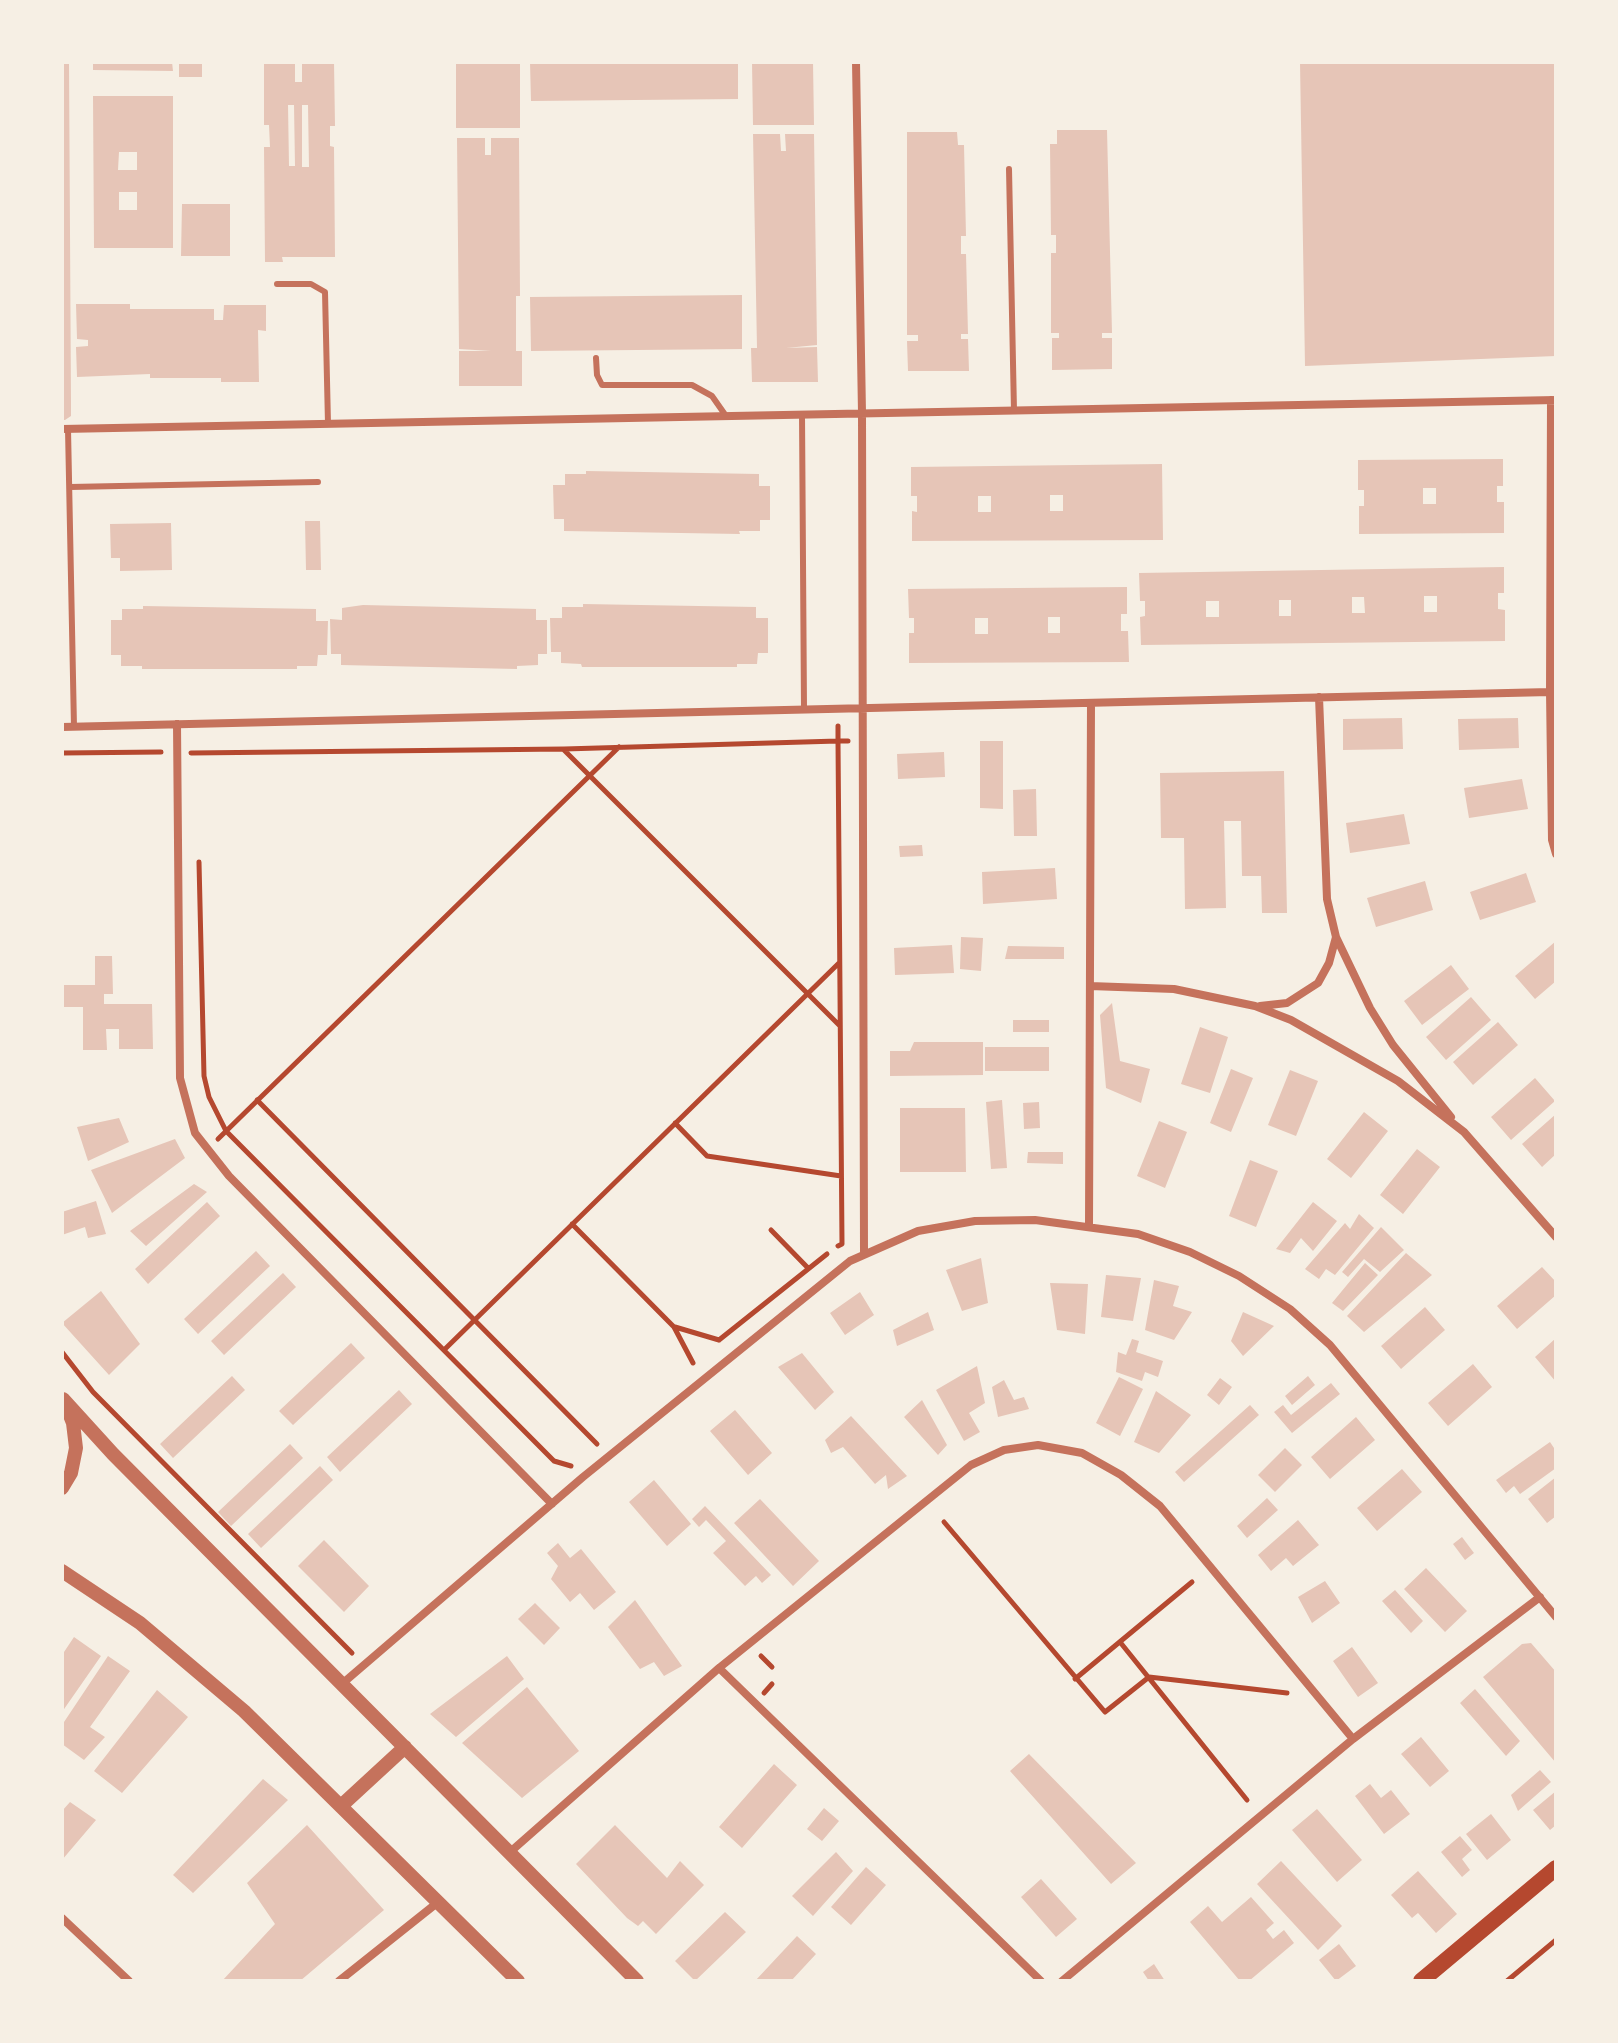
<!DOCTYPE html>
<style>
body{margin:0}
#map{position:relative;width:1618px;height:2043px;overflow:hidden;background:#f6efe4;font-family:Commissioner,sans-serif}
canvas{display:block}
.frame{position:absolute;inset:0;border:64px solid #f6efe4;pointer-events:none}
</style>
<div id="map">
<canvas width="1618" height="2043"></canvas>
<div class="frame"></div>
</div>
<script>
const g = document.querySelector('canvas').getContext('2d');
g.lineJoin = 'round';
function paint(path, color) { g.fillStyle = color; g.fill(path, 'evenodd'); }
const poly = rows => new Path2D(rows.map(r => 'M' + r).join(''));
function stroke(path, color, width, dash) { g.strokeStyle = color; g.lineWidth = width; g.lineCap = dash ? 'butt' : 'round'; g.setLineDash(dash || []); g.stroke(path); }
paint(poly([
 [62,62,69,62,71,403,71,416,65,420,62,420],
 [93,62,172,62,173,71,93,70],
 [179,62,202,62,202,77,179,77],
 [264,62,295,62,295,82,302,82,302,62,334,62,335,126,330,126,330,146,334,147,335,257,282,257,283,262,265,262,264,147,270,147,269,125,264,125],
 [288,105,294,105,295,166,289,166],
 [302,105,308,105,309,167,302,167],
 [456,62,520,62,520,128,456,128],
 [530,62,738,62,738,99,531,101],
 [752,62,813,62,814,125,753,125],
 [1300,62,1556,62,1556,356,1305,366],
 [93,96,173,96,173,248,94,248],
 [119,152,137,152,137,170,118,170],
 [119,192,137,192,137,210,119,210],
 [1057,130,1107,130,1112,333,1102,333,1102,338,1112,338,1112,369,1052,370,1052,338,1059,338,1059,333,1051,333,1051,253,1056,253,1056,235,1051,235,1050,144,1057,144],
 [907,132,957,132,958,145,964,145,966,236,961,236,961,254,966,254,968,334,961,334,961,339,968,339,969,371,908,371,907,341,918,341,918,335,907,335],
 [753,134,780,134,781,151,786,151,785,134,814,134,817,345,786,348,817,347,818,382,752,382,751,348,757,348],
 [457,138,485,138,485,155,491,155,491,138,519,138,520,296,516,296,516,351,522,351,522,386,459,386,459,351,491,351,459,349],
 [182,204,230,204,230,256,181,256],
 [742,295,742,349,531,351,530,297],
 [76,304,130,304,130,309,214,309,214,320,223,320,224,305,266,305,266,331,258,330,259,382,221,382,221,378,150,378,150,374,77,377,76,347,88,346,88,340,77,339],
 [1503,459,1503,486,1497,486,1497,502,1504,502,1504,533,1359,534,1359,506,1364,506,1364,490,1358,490,1358,460],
 [1423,488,1436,488,1436,504,1423,504],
 [1162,464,1163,540,912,541,912,511,917,512,917,496,911,496,911,467],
 [1050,495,1063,495,1063,511,1050,511],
 [978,496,991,496,991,512,978,512],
 [586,471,759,474,759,486,770,486,770,520,760,520,760,531,739,531,740,534,564,531,564,519,554,519,553,485,565,485,565,474,586,474],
 [305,521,320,521,321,570,306,570],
 [171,523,172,570,120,571,120,558,111,558,110,524],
 [1504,567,1504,593,1498,593,1498,609,1505,610,1505,641,1141,645,1140,617,1145,616,1145,601,1140,601,1139,573],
 [1424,596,1437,596,1437,612,1424,612],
 [1352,597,1364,597,1365,613,1352,613],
 [1279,600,1291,600,1291,616,1279,616],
 [1206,601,1219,601,1219,617,1206,617],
 [1127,587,1127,614,1121,614,1121,631,1128,631,1129,662,909,663,909,633,914,633,914,618,909,618,908,589],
 [1048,617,1060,617,1060,633,1048,633],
 [975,618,988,618,988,634,975,634],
 [583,604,756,607,756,618,768,618,768,653,758,653,757,664,737,664,737,667,582,667,581,664,561,663,561,652,551,652,550,618,562,618,562,607,583,607],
 [363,605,536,609,536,620,547,620,547,654,538,654,538,665,517,666,517,669,341,665,341,654,331,654,330,619,342,620,342,608],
 [143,606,316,609,316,621,328,621,327,655,318,655,317,666,297,666,297,669,142,669,142,666,121,666,121,655,111,655,111,620,122,620,122,609,143,609],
 [1402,718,1403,749,1343,750,1343,719],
 [1518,718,1519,748,1459,750,1458,719],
 [980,741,1003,741,1003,809,980,808],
 [944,752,945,777,898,779,897,754],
 [1284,771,1287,913,1262,913,1261,876,1242,876,1241,821,1224,821,1226,908,1185,909,1184,838,1161,838,1160,773],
 [1522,779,1528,809,1469,818,1464,788],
 [1036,789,1037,836,1014,836,1013,790],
 [1404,814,1410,844,1350,853,1346,823],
 [922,845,923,856,900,857,899,846],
 [1055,868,1057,899,983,904,982,872],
 [1526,873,1536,902,1480,920,1470,892],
 [1425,881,1433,910,1376,927,1367,898],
 [961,937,983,938,981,971,960,969],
 [1556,941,1556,981,1535,999,1515,976],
 [952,945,954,973,895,975,894,948],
 [1008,946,1064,947,1064,959,1005,959],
 [95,956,112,956,113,994,104,994,104,1004,152,1004,153,1049,119,1049,119,1029,106,1029,107,1050,83,1050,83,1007,62,1007,62,985,95,985],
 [1451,965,1469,989,1422,1025,1404,1001],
 [1471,997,1491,1020,1446,1060,1426,1037],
 [1112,1003,1120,1061,1150,1069,1141,1103,1106,1088,1100,1015],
 [1013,1020,1049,1020,1049,1032,1013,1032],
 [1498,1022,1518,1045,1473,1085,1453,1062],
 [1200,1027,1228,1037,1210,1093,1181,1084],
 [914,1042,983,1042,983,1075,890,1076,890,1051,910,1051],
 [985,1047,1049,1047,1049,1071,985,1071],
 [1231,1069,1253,1078,1231,1132,1210,1123],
 [1290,1070,1318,1081,1296,1136,1268,1125],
 [1535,1078,1555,1101,1511,1140,1491,1117],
 [1002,1100,1007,1168,991,1169,986,1102],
 [1039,1102,1040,1128,1024,1129,1023,1103],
 [900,1108,965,1108,966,1172,900,1172],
 [1364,1112,1388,1131,1351,1178,1327,1159],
 [1556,1114,1556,1154,1542,1167,1522,1144],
 [119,1118,129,1142,88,1161,77,1127],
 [1159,1121,1187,1132,1165,1188,1137,1176],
 [175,1139,185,1158,112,1213,91,1170],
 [1417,1149,1440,1167,1403,1214,1380,1195],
 [1028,1152,1063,1152,1063,1164,1027,1163],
 [1250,1160,1278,1171,1256,1227,1229,1216],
 [194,1184,207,1192,146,1246,130,1231],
 [96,1201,106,1234,88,1238,85,1227,62,1235,62,1212],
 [207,1202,220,1216,148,1284,135,1269],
 [1313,1202,1337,1221,1313,1251,1301,1238,1290,1253,1276,1249],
 [1359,1214,1374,1228,1335,1275,1326,1269,1319,1279,1305,1269,1345,1223,1350,1229],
 [1381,1227,1404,1250,1380,1272,1364,1259,1348,1277,1342,1272],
 [256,1251,270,1266,198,1334,184,1319],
 [1406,1253,1432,1275,1364,1332,1347,1316],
 [981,1258,988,1303,962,1311,946,1270],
 [1365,1263,1378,1275,1343,1311,1332,1303],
 [1542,1267,1556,1282,1556,1295,1517,1329,1497,1306],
 [283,1273,296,1287,224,1355,211,1341],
 [1106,1275,1141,1278,1133,1321,1101,1317],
 [1154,1280,1179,1286,1173,1306,1192,1312,1174,1340,1145,1330],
 [1050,1283,1088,1284,1085,1334,1057,1330],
 [101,1291,140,1344,109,1375,62,1323],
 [860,1292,874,1315,845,1335,830,1313],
 [1425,1307,1445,1330,1401,1369,1381,1346],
 [928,1312,934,1330,897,1346,893,1330],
 [1243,1312,1274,1326,1243,1356,1231,1341],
 [1556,1338,1556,1382,1535,1357],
 [1132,1339,1139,1341,1136,1352,1163,1361,1158,1377,1145,1372,1142,1381,1116,1372,1118,1352,1126,1355],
 [351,1343,365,1358,293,1425,279,1411],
 [802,1353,834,1392,815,1410,778,1367],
 [1473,1364,1492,1387,1448,1426,1428,1403],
 [977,1366,985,1403,969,1413,980,1432,964,1441,936,1390],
 [232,1376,245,1390,173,1458,160,1444],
 [1308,1376,1315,1385,1292,1405,1285,1396],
 [1119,1377,1143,1389,1120,1436,1096,1423],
 [1220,1378,1232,1387,1219,1405,1207,1395],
 [1004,1380,1014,1400,1024,1397,1029,1409,998,1417,992,1387],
 [1331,1383,1340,1394,1292,1433,1274,1412,1283,1405,1291,1415],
 [399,1390,412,1404,340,1472,327,1457],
 [1156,1391,1191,1415,1159,1453,1134,1442],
 [922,1400,947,1445,938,1455,904,1417],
 [1250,1405,1259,1415,1184,1482,1175,1472],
 [735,1410,772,1453,748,1475,710,1431],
 [851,1416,907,1476,888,1489,886,1475,875,1484,843,1447,831,1453,825,1440],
 [1356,1417,1375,1440,1330,1479,1311,1457],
 [1550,1442,1556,1451,1556,1468,1520,1494,1514,1486,1506,1493,1496,1480],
 [290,1444,303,1458,231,1526,218,1512],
 [1285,1448,1302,1465,1275,1492,1258,1475],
 [320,1466,333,1480,261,1548,248,1534],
 [1402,1469,1422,1492,1377,1531,1357,1508],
 [1556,1477,1556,1516,1547,1523,1528,1499],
 [654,1480,691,1524,667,1546,629,1502],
 [1267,1498,1278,1510,1247,1538,1237,1526],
 [760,1499,819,1561,793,1586,734,1523],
 [705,1506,771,1575,762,1583,756,1576,745,1586,713,1553,726,1541,706,1520,699,1527,692,1519],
 [1298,1520,1319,1545,1293,1566,1286,1558,1271,1571,1258,1555],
 [1462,1537,1474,1553,1465,1560,1453,1544],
 [324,1540,369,1586,344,1612,298,1566],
 [558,1543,570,1558,581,1549,616,1592,594,1610,580,1593,570,1602,551,1579,558,1566,547,1553],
 [1426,1568,1467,1611,1445,1632,1404,1589],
 [1325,1581,1340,1603,1312,1623,1298,1597],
 [1395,1590,1423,1621,1411,1633,1382,1601],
 [635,1600,682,1666,664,1676,654,1662,640,1669,608,1627],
 [535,1603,560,1628,544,1645,518,1619],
 [74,1637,101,1656,62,1712,62,1655],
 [1531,1643,1556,1672,1556,1763,1483,1677,1522,1644],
 [1352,1647,1378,1683,1358,1697,1333,1661],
 [108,1656,130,1671,90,1727,105,1737,84,1760,62,1744,62,1725],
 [507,1656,524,1679,456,1737,430,1714],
 [527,1687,579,1751,522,1798,462,1743],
 [1475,1689,1520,1741,1506,1756,1460,1703],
 [157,1690,188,1717,122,1793,94,1771],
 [1421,1737,1449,1771,1430,1787,1401,1754],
 [1029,1754,1136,1863,1111,1884,1010,1771],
 [774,1764,797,1785,742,1848,719,1827],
 [1540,1770,1551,1782,1518,1811,1511,1795],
 [263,1779,288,1800,193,1893,173,1875],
 [1370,1784,1381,1798,1391,1790,1410,1814,1384,1834,1355,1796],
 [1556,1791,1556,1825,1550,1830,1533,1810],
 [70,1802,96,1820,62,1860,62,1811],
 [824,1808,839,1821,822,1841,807,1829],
 [1317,1809,1362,1860,1337,1882,1292,1830],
 [1491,1814,1511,1840,1487,1860,1466,1834],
 [307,1825,384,1910,300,1981,222,1981,275,1924,247,1883],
 [615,1825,667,1878,680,1861,704,1885,656,1934,643,1921,638,1926,627,1918,576,1864],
 [1460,1836,1472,1850,1462,1859,1470,1870,1462,1877,1441,1852],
 [836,1852,853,1871,813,1916,792,1896],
 [1281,1861,1342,1926,1318,1950,1257,1884],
 [866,1867,886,1885,851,1925,831,1907],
 [1418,1871,1457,1914,1436,1933,1418,1913,1412,1918,1391,1895],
 [1041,1879,1077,1919,1056,1937,1021,1897],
 [1251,1897,1274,1923,1266,1930,1273,1939,1284,1930,1294,1943,1249,1981,1240,1981,1190,1922,1208,1906,1222,1922],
 [725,1912,746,1932,695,1981,675,1961],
 [797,1936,816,1954,791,1981,755,1981],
 [1339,1944,1356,1966,1336,1981,1319,1960],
 [1154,1964,1165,1981,1149,1981,1143,1972]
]), '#e6c5b7');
stroke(poly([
 [838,726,838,741,848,741],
 [564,750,840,1026],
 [62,753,161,752],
 [191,753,564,749,838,741,842,1244,838,1246],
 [199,862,204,1076,209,1097,226,1131,554,1461,571,1466],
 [257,1100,597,1444],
 [675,1123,707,1156,841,1176],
 [218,1139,619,747],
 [572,1224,674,1327,693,1363],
 [771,1230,807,1267],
 [675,1327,719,1340],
 [719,1340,827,1254],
 [444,1350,839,963],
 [62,1352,93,1392,352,1653],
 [944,1522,1105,1712,1149,1677,1287,1693],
 [1120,1642,1247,1800],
 [761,1656,772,1667],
 [1075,1679,1192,1582],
 [764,1693,772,1684],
 [1507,1981,1556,1940]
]), '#b5482f', 5);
stroke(poly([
 [1009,169,1014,411],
 [277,284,311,284,325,292,328,424],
 [596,358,597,375,602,385,692,385,712,396,726,416],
 [802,414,804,709],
 [68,429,74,727],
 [70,487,318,482]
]), '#c5725c', 6);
stroke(poly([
 [856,62,862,413,864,1253],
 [1551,400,1550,692,1552,840,1556,854],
 [62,429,1556,400],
 [1319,697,1327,899,1336,937,1370,1008,1393,1045,1451,1117],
 [177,724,180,1078,195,1133,229,1176,552,1504],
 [62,727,1550,692],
 [1090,986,1174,989,1255,1006,1291,1020,1398,1081,1464,1132,1556,1237],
 [1260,1006,1287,1003,1318,983,1329,963,1336,937],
 [1089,1225,1091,703],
 [719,1668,1041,1981],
 [343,1683,583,1477,850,1261,918,1231,975,1221,1035,1220,1138,1234,1190,1252,1239,1276,1290,1309,1330,1345,1556,1617],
 [509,1853,719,1668,971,1465,1004,1450,1038,1445,1082,1453,1121,1475,1160,1506,1353,1739],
 [62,1918,129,1981],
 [339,1981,437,1903],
 [1062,1981,1353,1739,1540,1597]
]), '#c5725c', 8);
stroke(poly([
 [63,1399,113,1454,637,1981],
 [62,1488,71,1473,76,1448,73,1423,67,1408],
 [62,1571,140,1623,244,1711,518,1981],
 [341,1806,405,1747]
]), '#c5725c', 14);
stroke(poly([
 [1421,1981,1556,1868]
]), '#b5482f', 16);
</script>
